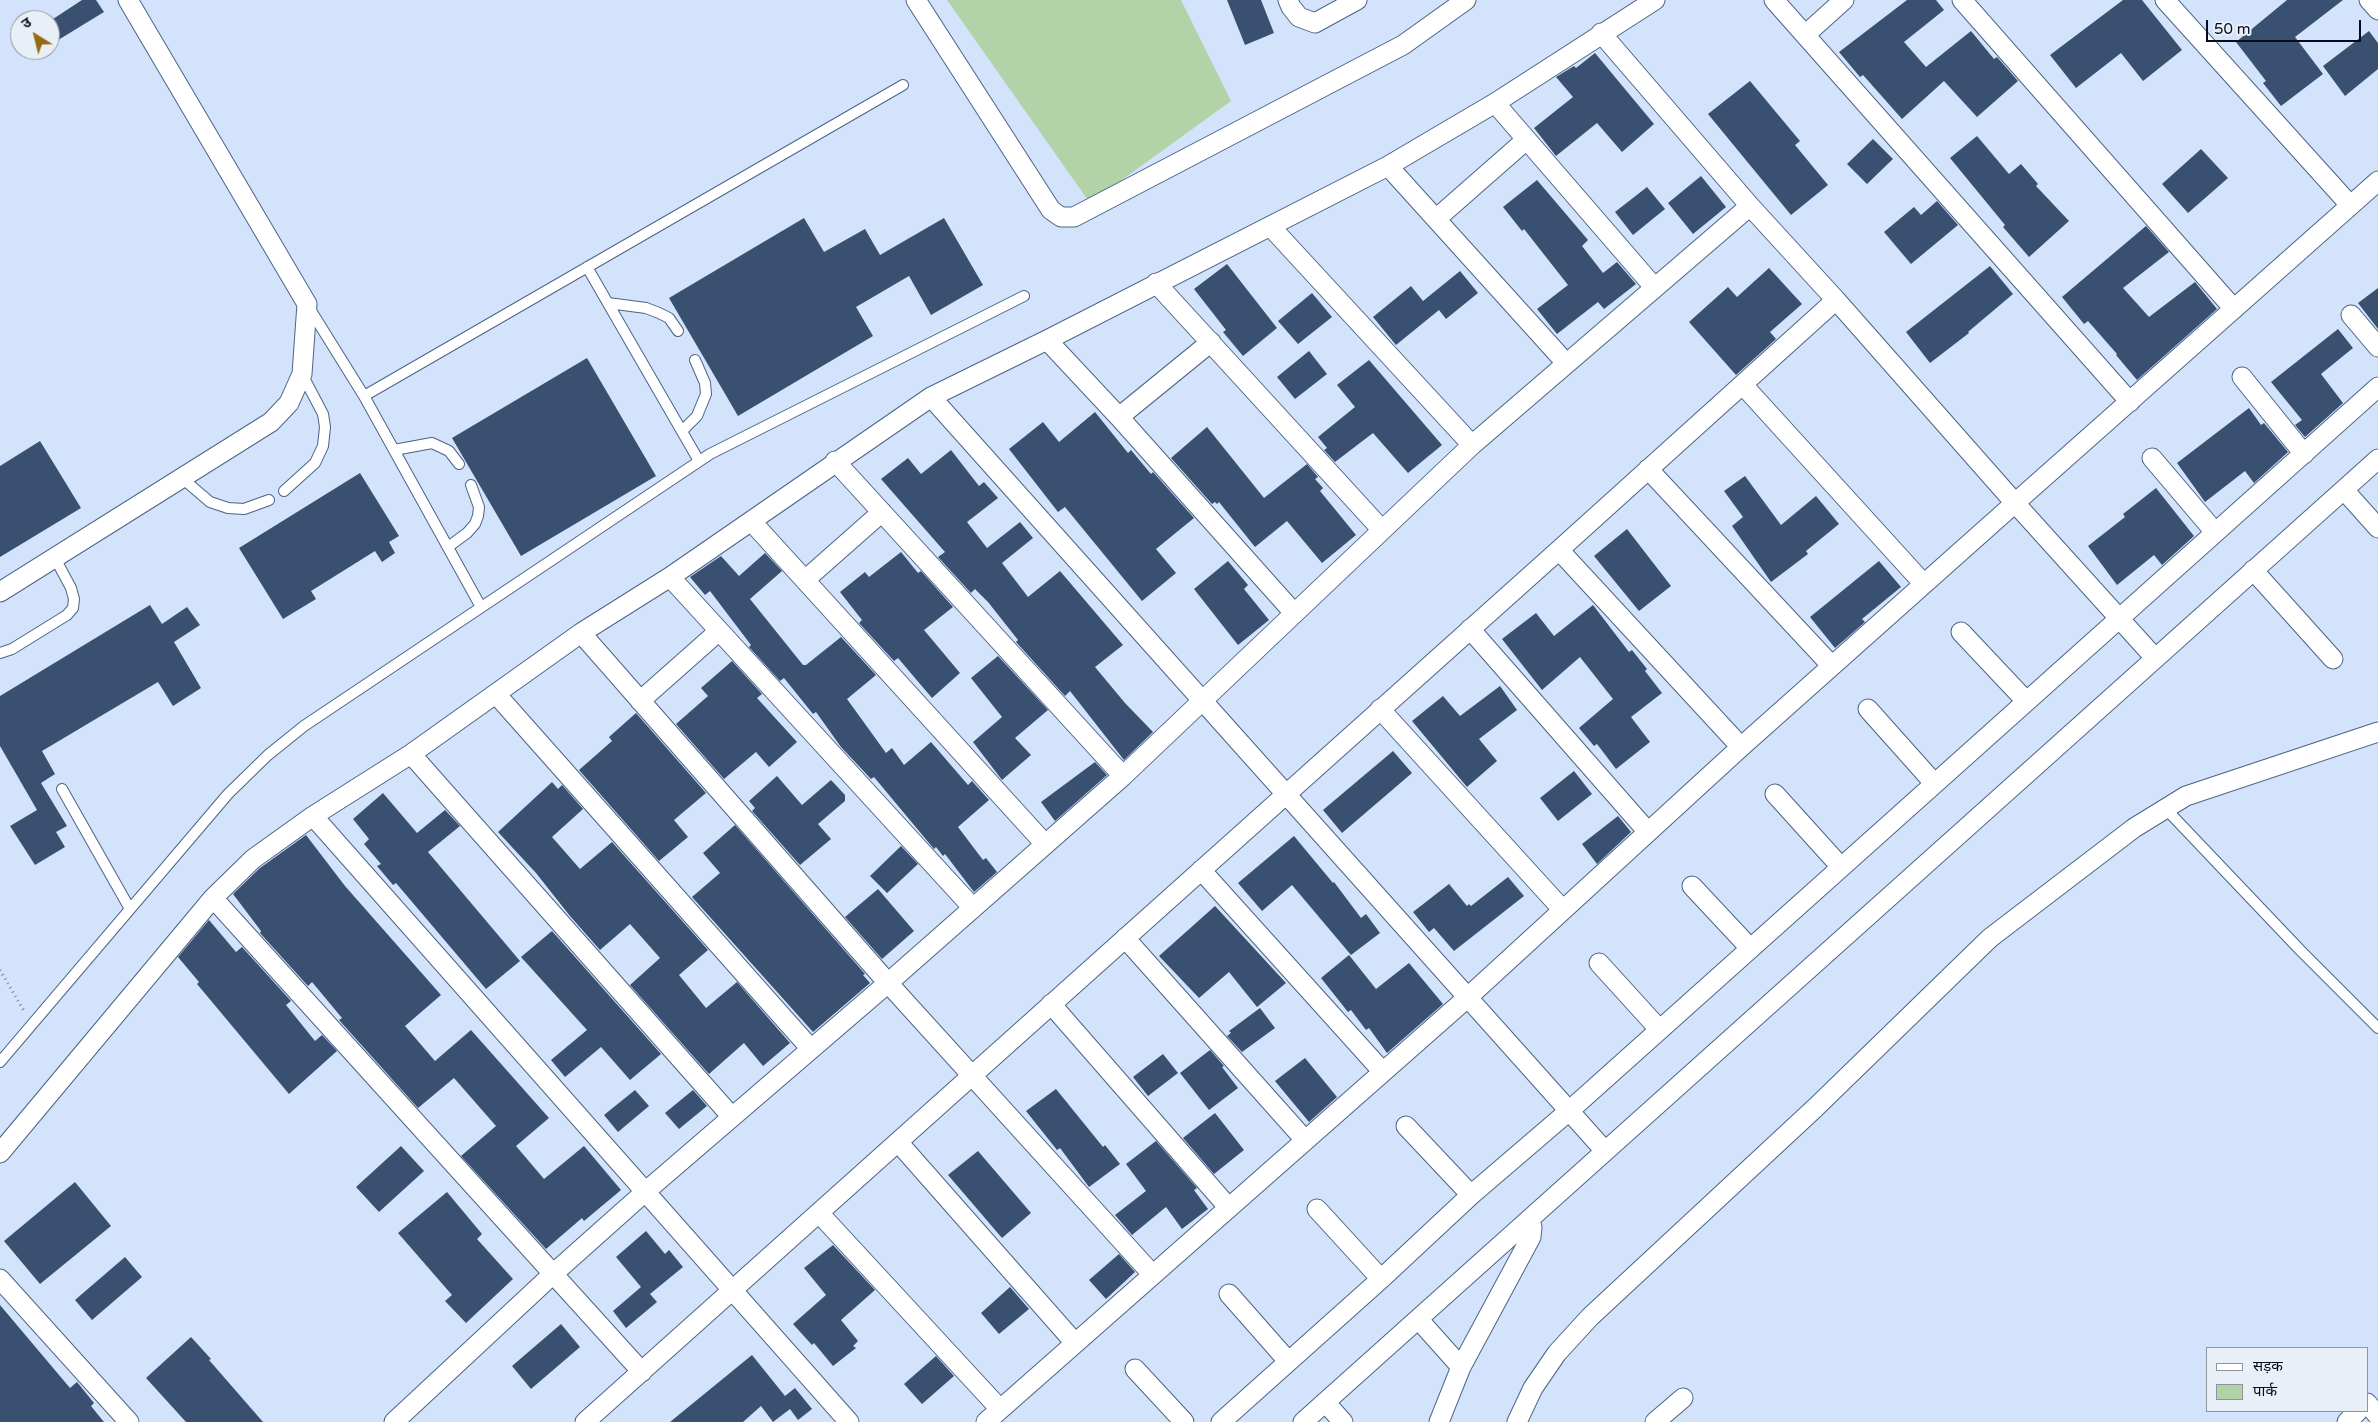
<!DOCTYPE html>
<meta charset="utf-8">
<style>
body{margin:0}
#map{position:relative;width:2378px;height:1422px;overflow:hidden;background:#d2e3fb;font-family:"Varela Round","Noto Sans Devanagari",sans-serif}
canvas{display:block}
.legend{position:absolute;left:2206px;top:1347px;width:162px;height:65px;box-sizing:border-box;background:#e9eff7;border:1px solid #8e959f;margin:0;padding:6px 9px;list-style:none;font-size:15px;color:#050d1a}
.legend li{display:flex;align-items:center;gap:10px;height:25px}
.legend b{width:25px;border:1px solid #8e959f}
.north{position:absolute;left:10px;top:10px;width:50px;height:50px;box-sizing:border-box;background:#e9eff7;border:1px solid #8e959f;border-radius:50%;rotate:324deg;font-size:14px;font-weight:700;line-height:20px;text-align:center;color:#050d1a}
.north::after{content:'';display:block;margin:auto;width:18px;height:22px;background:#966a17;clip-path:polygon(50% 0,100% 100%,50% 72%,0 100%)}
.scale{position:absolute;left:2206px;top:20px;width:155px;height:22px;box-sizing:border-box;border:2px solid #050d1a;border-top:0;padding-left:6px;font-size:15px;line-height:18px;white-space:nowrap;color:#050d1a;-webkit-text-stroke:4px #e9eff7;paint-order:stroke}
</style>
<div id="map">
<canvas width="2378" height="1422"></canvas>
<ul class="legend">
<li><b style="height:6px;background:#fff"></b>सड़क</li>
<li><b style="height:14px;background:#b2d2a8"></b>पार्क</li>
</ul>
<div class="north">उ</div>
<div class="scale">50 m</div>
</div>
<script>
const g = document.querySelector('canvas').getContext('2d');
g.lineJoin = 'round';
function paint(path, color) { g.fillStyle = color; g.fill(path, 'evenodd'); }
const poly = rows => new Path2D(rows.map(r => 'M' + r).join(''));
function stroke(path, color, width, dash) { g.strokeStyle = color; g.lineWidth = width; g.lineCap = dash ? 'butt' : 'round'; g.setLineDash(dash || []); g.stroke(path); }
paint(poly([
 [947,0,1181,0,1231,101,1090,203]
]), '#b2d2a8');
paint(poly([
 [82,0,96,0,104,12,50,45,50,21],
 [1227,0,1261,0,1274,33,1245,45],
 [1907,0,1936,0,1944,10,1904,42,1926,67,1971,31,1994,59,1997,57,2018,81,1977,117,1944,81,1902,119,1863,75,1860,77,1839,52],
 [2123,0,2142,0,2182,50,2143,81,2121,53,2076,88,2050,55],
 [2287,0,2343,0,2295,37,2323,74,2281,106,2263,83,2266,81,2236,42],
 [2369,31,2378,43,2378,69,2345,96,2323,66],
 [1595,53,1654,124,1622,152,1597,123,1556,156,1534,128,1573,97,1556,77,1574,66,1576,68],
 [1750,81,1800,141,1795,145,1828,185,1791,215,1708,114],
 [1977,136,2009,174,2021,164,2038,184,2036,186,2069,221,2029,257,2003,227,2005,225,1950,158],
 [1873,139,1893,159,1867,184,1847,164],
 [2201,149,2228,178,2188,213,2162,184],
 [1701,176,1726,207,1693,234,1668,203],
 [1537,180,1588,240,1582,246,1603,273,1617,262,1636,284,1604,309,1598,302,1557,334,1537,309,1568,285,1524,229,1522,231,1503,207],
 [1647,187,1665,209,1633,235,1615,212],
 [1937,201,1958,225,1911,264,1884,232,1914,207,1921,215],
 [804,218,824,252,865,229,880,255,944,218,983,285,931,315,909,276,856,307,873,336,738,416,669,298],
 [2146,226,2169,252,2123,288,2149,317,2195,282,2217,309,2137,380,2116,355,2117,354,2088,321,2084,324,2062,297],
 [1227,264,1277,328,1243,356,1223,332,1226,330,1194,289],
 [1990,266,2013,294,1968,332,1969,333,1930,363,1906,332],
 [1769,268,1802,304,1770,332,1776,339,1736,375,1689,322,1728,287,1737,297],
 [1460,271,1478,293,1446,319,1439,310,1396,345,1373,317,1411,286,1423,301],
 [2378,288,2378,329,2358,303],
 [1312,293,1332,317,1298,344,1278,321],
 [2338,329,2353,348,2321,374,2343,403,2305,437,2295,425,2302,420,2271,382],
 [1309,351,1327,374,1295,399,1277,377],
 [587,358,656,476,521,556,452,438],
 [1369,360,1442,445,1408,473,1373,433,1335,462,1324,450,1327,448,1318,437,1355,407,1337,385],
 [2249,408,2261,425,2264,423,2288,452,2254,483,2245,471,2205,502,2177,463],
 [1095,412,1128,453,1131,450,1151,474,1153,472,1194,518,1156,549,1176,573,1142,601,1065,507,1058,512,1009,449,1043,422,1059,442],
 [1207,427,1264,498,1307,464,1318,477,1315,479,1323,488,1320,491,1356,535,1322,563,1287,521,1255,547,1219,502,1217,504,1215,502,1212,504,1171,458],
 [40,441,81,508,0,557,0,466],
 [951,450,979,486,984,482,998,498,967,522,987,548,1020,522,1033,538,1002,563,1028,597,1060,571,1123,645,1095,667,1125,703,1153,732,1124,760,1070,691,1065,696,1016,642,1018,640,988,602,975,589,971,593,938,557,945,552,881,479,908,458,921,474],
 [360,473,399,536,389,542,395,553,382,562,375,551,311,591,316,599,283,619,239,548],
 [1745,476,1781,525,1816,496,1839,524,1806,551,1808,554,1771,582,1732,526,1743,517,1724,491],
 [2156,488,2194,536,2162,565,2154,555,2117,585,2088,546,2125,517,2123,514],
 [1627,529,1671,586,1639,611,1594,556],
 [901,552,918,573,921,571,953,607,924,630,960,673,932,698,898,658,894,661,859,623,862,620,840,592,865,572,869,577],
 [765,553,782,571,750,599,803,665,806,665,841,637,876,675,847,699,886,753,892,748,904,765,931,742,968,785,972,781,989,800,958,827,983,860,986,858,997,872,974,892,945,854,943,856,936,847,934,849,874,777,871,779,841,747,816,712,813,714,784,678,780,681,749,647,751,645,710,591,705,595,690,577,721,556,739,576],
 [1228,561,1248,585,1244,589,1269,620,1238,645,1194,589],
 [1879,561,1901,587,1862,619,1865,622,1835,648,1810,617],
 [150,605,162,624,187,607,200,625,174,642,201,688,173,706,158,682,42,751,55,774,41,783,67,826,56,832,65,847,35,865,10,826,37,810,0,746,0,696],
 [1593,605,1629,652,1632,650,1647,669,1645,671,1662,693,1631,717,1650,742,1616,769,1597,744,1594,746,1579,728,1613,699,1580,657,1542,690,1502,639,1536,613,1554,636],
 [998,656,1048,710,1015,738,1031,755,1002,780,973,742,1002,717,971,678],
 [732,661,762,694,757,698,797,742,769,767,756,752,724,779,676,724,708,696,701,688],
 [1500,686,1517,710,1479,739,1497,761,1467,787,1412,721,1443,696,1460,716],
 [636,713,706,793,674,820,688,837,659,861,579,770,612,741,609,737],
 [1393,751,1412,773,1342,833,1323,810],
 [1095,762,1107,775,1055,821,1041,802],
 [1574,771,1592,794,1558,821,1540,798],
 [777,776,802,805,831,780,845,795,845,801,818,824,831,839,800,865,752,811,755,808,749,801],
 [552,782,558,789,562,785,583,809,552,837,580,869,612,842,708,950,679,975,706,1008,737,982,790,1043,763,1066,744,1043,709,1074,630,985,660,958,630,924,600,950,570,916,536,873,498,832],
 [383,793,417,833,445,810,460,826,428,852,520,961,486,989,396,883,393,885,377,866,381,864,364,844,369,839,353,819],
 [1618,816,1631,832,1597,864,1582,844],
 [735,825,865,974,863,975,870,983,813,1032,692,897,720,873,703,853],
 [306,835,345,886,441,995,405,1026,435,1061,471,1030,549,1118,516,1146,544,1179,584,1146,621,1190,584,1221,582,1218,546,1249,461,1156,496,1126,454,1078,418,1108,339,1020,342,1018,312,982,308,986,260,933,261,931,233,894,260,868],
 [1294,836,1333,883,1334,882,1361,918,1366,914,1380,933,1351,955,1292,885,1262,911,1238,883],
 [901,846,918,864,887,893,870,876],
 [1508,877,1524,896,1454,951,1434,928,1429,932,1413,912,1449,884,1467,906,1469,904,1471,906],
 [878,889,914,931,882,959,845,917],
 [1215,906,1286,983,1257,1007,1229,972,1199,998,1159,956],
 [209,920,236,952,242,947,291,1001,286,1005,315,1041,322,1035,337,1051,289,1094,197,984,199,982,178,957],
 [552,931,661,1054,630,1080,601,1047,565,1077,551,1060,587,1030,521,957],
 [1349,955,1376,989,1409,963,1443,1004,1387,1053,1369,1028,1366,1030,1351,1010,1348,1012,1321,978],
 [1260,1008,1275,1028,1242,1052,1227,1036,1231,1033,1229,1031],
 [1210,1050,1224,1066,1222,1067,1238,1088,1209,1110,1180,1073],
 [1163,1054,1178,1073,1148,1096,1133,1077],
 [1305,1058,1337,1097,1309,1122,1275,1081],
 [1056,1089,1103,1147,1105,1145,1120,1164,1089,1187,1060,1148,1057,1150,1026,1111],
 [635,1090,649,1106,618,1132,604,1115],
 [693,1090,707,1106,679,1129,665,1113],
 [1215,1113,1244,1150,1214,1174,1183,1138],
 [1156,1141,1197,1188,1194,1190,1208,1209,1182,1229,1166,1207,1132,1235,1115,1215,1146,1191,1126,1164],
 [401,1146,424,1171,379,1212,356,1187],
 [978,1151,1031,1213,1002,1238,948,1175],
 [75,1182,111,1226,40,1284,4,1241],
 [447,1192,482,1234,477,1239,513,1279,466,1323,445,1301,452,1295,398,1233],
 [646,1231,665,1254,669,1250,683,1267,650,1294,657,1302,626,1328,613,1311,641,1287,616,1257],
 [833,1245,875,1290,841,1320,858,1341,853,1346,856,1348,833,1366,814,1343,812,1345,793,1324,826,1295,804,1268],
 [1119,1254,1135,1272,1106,1299,1089,1280],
 [125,1257,142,1277,92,1320,75,1300],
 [1010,1287,1029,1309,999,1334,981,1313],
 [0,1305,70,1388,77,1382,94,1403,91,1406,104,1422,0,1422],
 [561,1324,580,1347,531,1389,512,1366],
 [191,1337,211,1359,209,1360,263,1422,186,1422,146,1378],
 [752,1355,785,1396,795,1388,812,1409,798,1420,790,1409,773,1422,761,1406,743,1422,670,1422],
 [936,1356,954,1376,922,1404,904,1384]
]), '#395071');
const lane = poly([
 [587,267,699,461],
 [608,303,646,308,659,313,669,318,678,331],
 [308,306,364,396,481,607],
 [364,396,903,85],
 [682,431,697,416,706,394,705,383,695,360],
 [394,450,432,443,449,451,459,464],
 [182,478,210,502,228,508,244,509,269,500],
 [284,491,315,463,323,446,325,427,323,414,302,374],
 [448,547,467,533,475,524,478,516,479,507,471,485],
 [0,653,12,649,67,615,73,608,74,599,71,588,55,558],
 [62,789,130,909],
 [2165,808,2300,950,2378,1028],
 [0,1062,228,794,268,755,304,726,710,454,1024,296]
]);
const street = poly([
 [916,0,1051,210,1061,217,1074,217,1403,45,1466,0],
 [1288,0,1291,7,1299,17,1315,23,1357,0],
 [1774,0,2130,402],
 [1962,0,2234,309],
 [2165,0,2350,205],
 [2369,0,2378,10],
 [1805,35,1844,0],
 [1495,103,1654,287],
 [1388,166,1566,363],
 [1436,219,1526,140],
 [1270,226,1472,445],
 [1156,283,1382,530],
 [2351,315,2378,347],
 [1047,340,1119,417,1294,613],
 [2242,377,2304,454],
 [1743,385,1923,583],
 [931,397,1605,1151],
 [1119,417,1211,342],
 [2152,458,2214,531],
 [835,461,1123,776],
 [1648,469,1831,665],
 [2344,490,2378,528],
 [752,522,1045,844],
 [1559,550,1741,747],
 [2253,570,2333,659],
 [670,577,973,908],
 [805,580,882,512],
 [0,592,271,422,289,403,302,374,307,304,128,0],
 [1470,629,1648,832],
 [1961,632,2026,701],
 [581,633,888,983,1152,1274],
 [2155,658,2015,503,2378,181],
 [496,694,811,1049],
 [640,701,719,631],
 [1380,709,1562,909],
 [1868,709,1934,783],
 [411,754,732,1117],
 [1775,794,1841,867],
 [313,816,849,1422],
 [1201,870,1383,1072],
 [1692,886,1750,948],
 [213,898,642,1372],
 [1125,938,1305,1140],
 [1599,963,1659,1029],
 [1051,1004,1229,1208],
 [1406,1126,1471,1195],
 [898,1142,1075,1343],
 [0,1153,213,898,253,859,313,816,411,754,581,633,670,577,931,397,1047,340,1388,166,1495,103,1655,0],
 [1317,1209,1381,1279],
 [819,1213,1000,1409],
 [0,1279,129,1422],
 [1229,1294,1288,1361],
 [1419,1320,1461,1367,1439,1422],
 [1461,1367,1531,1237,1532,1227,1529,1220],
 [1135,1369,1184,1422],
 [1325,1402,1343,1422],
 [2367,1403,2378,1416],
 [394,1422,553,1274,645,1192,888,983,1123,776,1472,445,1750,206],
 [585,1422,1559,550,1836,300,1750,206,1601,33],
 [986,1422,1467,998,1741,747,2015,503,1836,300],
 [1221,1422,1381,1279,1471,1195,1569,1111,2378,387],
 [1303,1422,2378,459],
 [1517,1422,1533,1388,1557,1353,1590,1317,1815,1108,1990,938,2134,828,2186,796,2378,732],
 [1655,1422,1683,1398],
 [2347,1422,2358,1411]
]);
stroke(lane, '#4c6486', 12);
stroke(street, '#4c6486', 21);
stroke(poly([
 [0,970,24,1011]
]), '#7a879b', 3, [1, 4]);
stroke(lane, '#fff', 10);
stroke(street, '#fff', 19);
</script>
